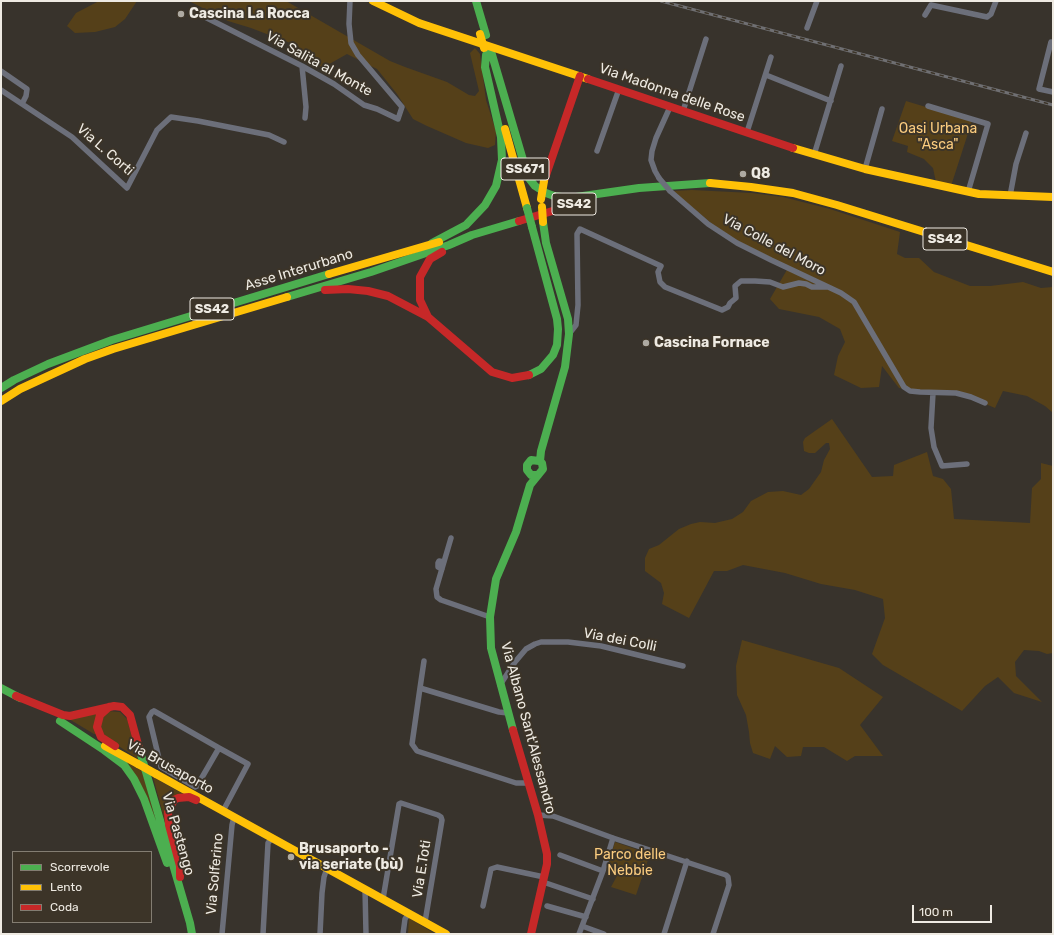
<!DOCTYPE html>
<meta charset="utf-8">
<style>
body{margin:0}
#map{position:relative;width:1054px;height:935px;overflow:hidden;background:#38332c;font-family:Rubik,sans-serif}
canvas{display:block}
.frame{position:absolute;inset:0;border:2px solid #eeeae2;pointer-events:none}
.legend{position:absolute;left:12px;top:851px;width:140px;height:72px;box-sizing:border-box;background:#3c3428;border:1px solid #837d72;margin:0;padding:5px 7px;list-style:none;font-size:12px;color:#eeeae2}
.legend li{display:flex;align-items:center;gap:8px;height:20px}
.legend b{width:20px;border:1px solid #837d72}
.scale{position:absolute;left:912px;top:905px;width:80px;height:18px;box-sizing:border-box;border:2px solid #eeeae2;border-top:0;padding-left:5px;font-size:12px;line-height:14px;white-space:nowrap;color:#eeeae2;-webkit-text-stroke:3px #3c3428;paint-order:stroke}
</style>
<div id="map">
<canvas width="1054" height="935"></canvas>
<div class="frame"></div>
<ul class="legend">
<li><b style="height:5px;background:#4caf50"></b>Scorrevole</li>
<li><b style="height:5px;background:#ffc107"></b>Lento</li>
<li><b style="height:5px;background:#c62828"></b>Coda</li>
</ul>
<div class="scale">100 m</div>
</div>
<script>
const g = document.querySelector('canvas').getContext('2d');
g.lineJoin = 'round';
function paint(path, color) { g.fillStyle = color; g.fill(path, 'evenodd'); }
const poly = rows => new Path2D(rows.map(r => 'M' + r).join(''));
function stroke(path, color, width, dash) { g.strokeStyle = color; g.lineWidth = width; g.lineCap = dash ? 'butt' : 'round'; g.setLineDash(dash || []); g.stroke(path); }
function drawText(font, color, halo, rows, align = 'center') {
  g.font = font + ' Rubik,sans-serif'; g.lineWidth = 4; g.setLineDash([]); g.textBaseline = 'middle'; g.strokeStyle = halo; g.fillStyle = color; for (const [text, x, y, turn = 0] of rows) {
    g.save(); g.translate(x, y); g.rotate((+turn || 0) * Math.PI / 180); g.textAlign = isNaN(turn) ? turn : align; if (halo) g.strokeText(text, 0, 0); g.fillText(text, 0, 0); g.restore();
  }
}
paint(poly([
 [99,1,137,1,125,19,115,27,95,32,75,33,67,26,76,13],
 [189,1,286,1,390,61,405,67,447,82,469,95,475,96,479,91,470,53,475,48,480,54,486,100,496,131,495,145,488,148,466,143,427,126,413,119,397,94,377,69,347,54,324,67,310,65,298,46,251,28,228,21],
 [906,101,972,121,951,186,936,182,933,168,924,159,907,152,908,146,892,141],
 [692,190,752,193,783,197,830,209,900,232,897,254,905,258,919,258,934,272,970,286,990,286,1023,282,1041,288,1053,287,1053,413,1045,406,1027,396,1003,391,995,408,955,391,945,390,931,392,899,388,882,366,879,387,861,388,834,375,838,356,845,342,840,329,819,317,779,309,770,299,788,268,760,254,717,228,673,191],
 [832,419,872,477,893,476,894,465,927,452,933,476,943,479,951,489,954,519,1030,523,1032,488,1041,479,1041,463,1053,466,1053,653,1047,654,1039,651,1024,650,1015,662,1016,676,1042,702,1014,693,998,677,985,686,962,711,883,665,872,654,885,618,883,599,855,590,821,584,785,573,743,565,727,571,714,571,689,618,662,604,664,593,661,583,645,571,645,558,649,549,659,545,679,529,691,524,700,522,715,523,732,519,743,512,751,501,768,492,783,491,801,495,809,489,821,472,824,460,830,449,829,443,826,443,815,453,809,453,804,451,803,442,805,438],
 [742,640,839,668,883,697,860,725,883,756,855,756,847,761,824,747,803,747,801,756,787,757,775,746,770,759,753,753,750,743,749,732,746,715,737,695,736,666],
 [99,710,96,734,94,734,69,719],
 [108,711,120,712,127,719,138,759,108,739,100,729,102,716],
 [124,761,142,771,159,830],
 [153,777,183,794,172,800,171,844],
 [615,842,650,854,636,895,611,887,618,874,606,870],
 [409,918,435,934,408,934]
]), '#554019');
stroke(poly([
 [193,11,302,66,334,84,364,105,377,109,398,119,402,107,358,55,351,43,349,24,350,1],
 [925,15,931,5,987,17,991,14,996,1],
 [807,28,817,1],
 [1051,42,1039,89,1053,92],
 [302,66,306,107,305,118],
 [1,71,27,89,26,96,22,104],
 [766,75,831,101],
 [1,90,72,137,127,188,157,130,171,117,198,121,269,135,284,142],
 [928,106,988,124,968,192],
 [683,111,706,39],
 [747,132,771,57],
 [597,151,619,89],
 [814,155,841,66],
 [865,169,882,109],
 [659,178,655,171,651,160,652,151,656,138,670,107],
 [670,191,708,224,737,243,771,260,841,293,854,302,904,387,910,391,920,392,956,393,971,397,985,403],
 [1010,196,1016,164,1026,133],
 [569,334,576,325,578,305,577,234,580,229,661,266,658,272,660,282,665,287,722,310,728,307,730,303,736,298,735,286,741,281,755,281,770,282,783,287,799,283,806,284,812,287,828,287],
 [933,393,931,428,934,447,942,466,967,464],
 [451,538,436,589,437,597,441,600,490,617],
 [442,569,438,567,438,563,439,561,444,562],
 [500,685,515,662,526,649,535,644,541,642,568,642,601,646,683,666],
 [420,688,424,661],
 [154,711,219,748,197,786,195,787,161,767,149,717,152,712,154,711],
 [508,713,499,712,420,688,412,744,417,751,516,783,529,783],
 [219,748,248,764,223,811],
 [538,815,553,816,613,838,726,875,728,877,729,885,713,934],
 [560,855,603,871],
 [543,882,593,899],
 [365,889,366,934],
 [383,899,399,804,401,803,438,815,441,817,442,820,425,922],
 [483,906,491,869,497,867,544,877],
 [547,906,586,917],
 [582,926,604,934],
 [222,934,232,825,234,817],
 [263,934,268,843,272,838],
 [320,934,322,893,324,877,327,868],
 [403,934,405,919,409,913],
 [579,934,603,871,613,838],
 [664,934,687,861]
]), '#6c6f7a', 5.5);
stroke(poly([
 [476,1,486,35],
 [490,48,528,177,535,186,546,193,554,196,569,198,639,188,710,183],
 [432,243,466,225,485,205,496,186,502,160,501,137,485,67,486,55],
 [287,297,371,272,449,245,472,235,519,221],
 [529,375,541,369,553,355,557,345,558,329,557,319,532,227],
 [1,388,14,380,48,364,112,340,329,274],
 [540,461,541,451,565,367,569,334,568,319,546,243,543,222],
 [1,688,20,698],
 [60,721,104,750,124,765,134,779,144,799,167,863],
 [513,730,491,648,490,617,496,579,516,532,530,485,543,469,542,463,539,461,531,460,527,465,527,470,531,475,538,475],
 [139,748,190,923,192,934]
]), '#4caf50', 8);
stroke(poly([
 [373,1,419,23,588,79],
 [505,129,527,208],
 [793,148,865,169,979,194,1053,197],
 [710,183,751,187,793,193,837,205,1053,272],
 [329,274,439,242],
 [1,401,20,389,85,359,113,349,287,297],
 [105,746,138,764],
 [156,774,446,934]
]), '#ffc107', 8);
stroke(poly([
 [588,79,793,148],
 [544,181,580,76],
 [519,221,586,201],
 [325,290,348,289,368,291,388,296,428,317,492,372,512,378,529,375],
 [428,317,420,300,420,277,430,259,442,252],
 [16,696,63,715,70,716,114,706,122,707,130,715,139,748],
 [109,707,100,715,97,727,101,737,115,746],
 [513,730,538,815,547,854,547,864,531,934],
 [180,877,180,866,169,825,168,812,174,800,178,798,189,797,196,800]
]), '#c62828', 8);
const rail = poly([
 [661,1,1053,105]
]);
stroke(rail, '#6f6f72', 3);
stroke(rail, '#3c3428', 1.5, [4.5]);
stroke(poly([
 [659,178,670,191]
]), '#6c6f7a', 5.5);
stroke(poly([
 [527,208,532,227]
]), '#4caf50', 8);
stroke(poly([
 [480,34,484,48],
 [541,199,544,181],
 [542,207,543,222],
 [138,764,156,774]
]), '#ffc107', 8);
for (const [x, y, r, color] of [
 [181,14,4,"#aeaaa2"],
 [743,174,4,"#aeaaa2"],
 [646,343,4,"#aeaaa2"],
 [291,857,4,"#aeaaa2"]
]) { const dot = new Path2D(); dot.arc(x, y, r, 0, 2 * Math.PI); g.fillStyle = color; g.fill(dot); stroke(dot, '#3c3428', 1.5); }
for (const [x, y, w] of [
 [525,169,48],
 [574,204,44],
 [945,239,44],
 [212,309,44]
]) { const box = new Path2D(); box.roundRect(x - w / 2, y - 11, w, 22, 3); g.fillStyle = '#3c3428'; g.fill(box); stroke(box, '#eeeae2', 1); }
drawText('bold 13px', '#eeeae2', null, [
 ["SS671",525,169],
 ["SS42",574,204],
 ["SS42",945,239],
 ["SS42",212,309]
]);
drawText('bold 14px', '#eeeae2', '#3c3428', [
 ["Cascina La Rocca",189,14],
 ["Q8",751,174],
 ["Cascina Fornace",654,343],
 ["Brusaporto -",299,849],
 ["via seriate (bù)",299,865]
], 'left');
drawText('14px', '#eeeae2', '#3c3428', [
 ["Via Salita al Monte",319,64,29],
 ["Via Madonna delle Rose",672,93,19],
 ["Via L. Corti",105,150,41],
 ["Via Colle del Moro",774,245,28],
 ["Asse Interurbano",299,270,-17],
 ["Via dei Colli",620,640,11],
 ["Via Albano Sant'Alessandro",528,728,75],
 ["Via Brusaporto",170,767,29],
 ["Via Pastengo",178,834,74],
 ["Via E.Toti",422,869,-81],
 ["Via Solferino",215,874,-85]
]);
drawText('14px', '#fbcc7f', '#3c3428', [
 ["Oasi Urbana",938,129],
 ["\"Asca\"",938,145],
 ["Parco delle",630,855],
 ["Nebbie",630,871]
]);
</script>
